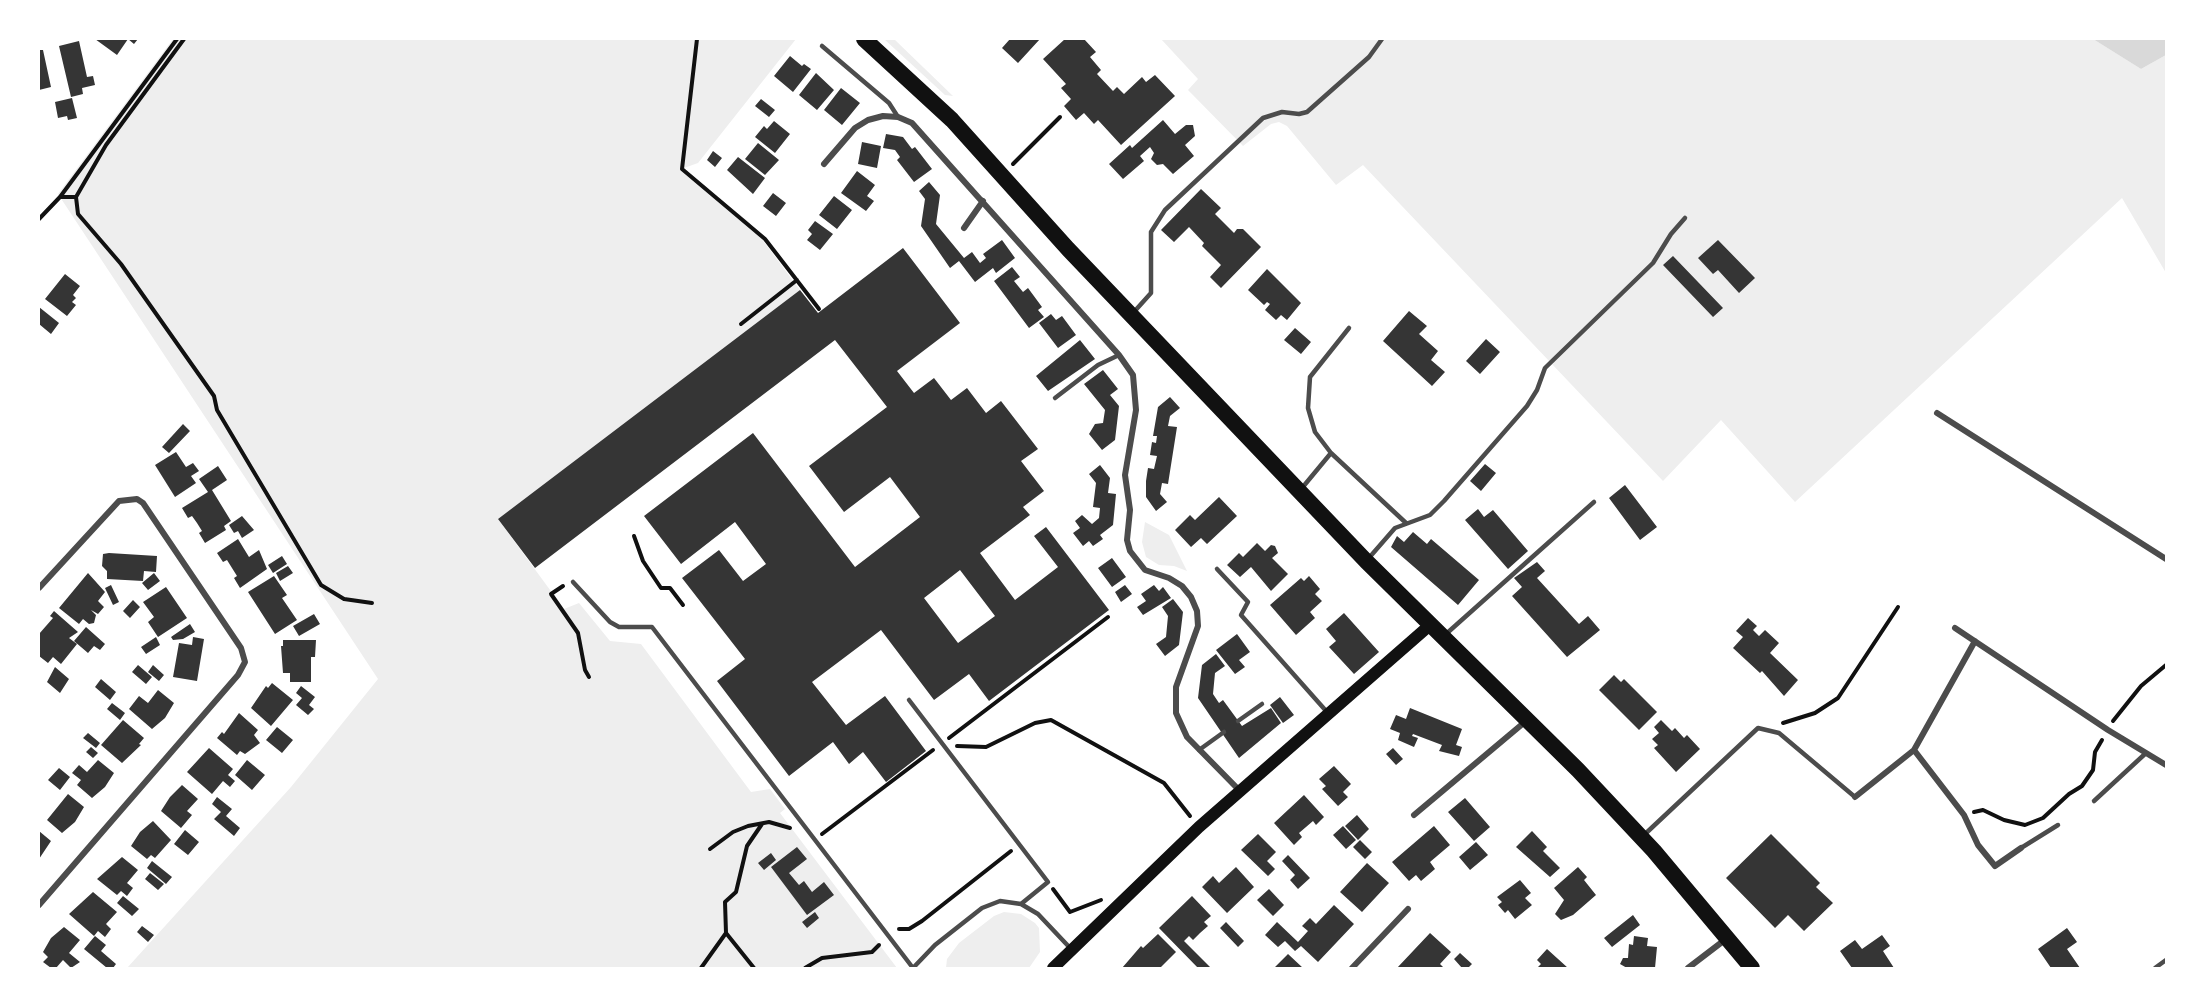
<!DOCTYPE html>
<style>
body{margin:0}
#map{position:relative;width:2205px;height:1007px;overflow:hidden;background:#fff;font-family:Karla,sans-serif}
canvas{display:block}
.frame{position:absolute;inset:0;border:40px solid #fff;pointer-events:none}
</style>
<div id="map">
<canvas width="2205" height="1007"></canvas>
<div class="frame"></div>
</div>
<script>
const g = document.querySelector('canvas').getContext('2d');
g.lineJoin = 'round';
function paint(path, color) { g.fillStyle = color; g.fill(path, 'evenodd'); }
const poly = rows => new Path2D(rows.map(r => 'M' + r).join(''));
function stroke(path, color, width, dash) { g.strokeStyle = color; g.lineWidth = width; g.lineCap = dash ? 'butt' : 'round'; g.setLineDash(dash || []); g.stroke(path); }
paint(poly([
 [173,39,796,39,698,163,684,168,684,171,749,222,800,290,498,519,564,609,579,603,610,641,641,644,751,792,770,789,785,809,780,813,897,968,127,968,291,787,378,679,58,194],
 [884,39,894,39,953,96,945,95],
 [1161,39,2093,39,2141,69,2166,55,2166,273,2122,198,1795,502,1721,420,1663,481,1363,165,1336,185,1287,126,1279,122,1271,124,1243,146,1188,90,1198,79],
 [1145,522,1169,535,1187,571,1174,566,1159,565,1146,557,1142,542],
 [1004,912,1021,914,1035,923,1039,928,1040,952,1029,968,946,968,947,959,959,943,994,916]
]), '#eee');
paint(poly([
 [2093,39,2166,39,2166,55,2141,69]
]), '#d9d9d9');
paint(poly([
 [95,39,138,39,134,44,128,39,117,55],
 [1010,39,1040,39,1018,63,1002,48],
 [1065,39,1084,39,1096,52,1090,57,1101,70,1097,74,1113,91,1117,87,1124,94,1142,77,1146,82,1155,75,1175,96,1121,145,1098,120,1094,124,1084,113,1076,120,1064,106,1071,99,1061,88,1066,84,1043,59],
 [79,41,87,77,93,76,95,85,82,88,83,94,71,97,59,46],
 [39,50,43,50,51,87,39,90],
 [790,56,802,66,804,64,811,69,793,92,774,76],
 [816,73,834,90,817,110,799,95],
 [841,88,860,103,842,125,824,110],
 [72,98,77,118,68,120,67,116,58,118,55,102],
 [761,99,775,110,769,117,755,106],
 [1163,120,1175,134,1186,125,1193,125,1195,136,1185,145,1194,156,1173,174,1163,164,1157,165,1151,159,1154,153,1150,147,1140,156,1144,161,1123,179,1109,164,1130,145,1132,148],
 [774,121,790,134,775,153,755,137,764,126,767,129],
 [886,134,903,137,912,149,915,147,932,169,914,182,897,160,900,157,895,150,883,148],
 [862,142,881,146,877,168,858,164],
 [758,143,779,160,765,175,745,159],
 [713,151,722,158,715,167,707,160],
 [738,157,765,178,753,194,727,170],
 [857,171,875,185,867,196,874,201,866,211,841,193],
 [929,182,940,195,936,224,964,258,972,252,980,263,986,258,983,254,1002,240,1015,258,996,273,993,268,975,282,959,261,950,268,921,226,925,199,919,191],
 [1201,189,1221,208,1215,214,1234,233,1237,229,1243,229,1261,247,1221,288,1210,277,1221,265,1202,246,1204,243,1189,227,1174,242,1161,230],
 [773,193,786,203,776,216,763,206],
 [834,196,852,210,837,229,819,215],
 [815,221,833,234,820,250,807,240,812,234,808,230],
 [1718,240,1755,278,1739,293,1718,270,1713,274,1698,258],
 [903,248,960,323,897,371,914,393,934,378,951,400,967,388,986,413,1001,401,1038,449,1021,461,1044,491,1023,507,1030,515,980,553,1015,600,1058,567,1034,536,1046,527,1109,610,989,701,969,674,934,700,881,630,812,682,846,725,885,696,926,751,886,782,863,752,849,764,833,742,789,776,717,681,745,659,682,578,719,550,743,581,766,564,735,522,681,564,644,516,753,433,855,567,920,517,890,477,844,512,809,466,887,407,835,340,535,568,498,519,800,290,818,313],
 [960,570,995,616,958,643,924,598],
 [1673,256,1723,308,1713,317,1663,265],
 [1012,267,1020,277,1014,281,1023,292,1028,288,1042,307,1038,310,1044,317,1029,328,994,281],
 [1267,269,1301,303,1287,320,1281,315,1276,320,1265,310,1270,304,1267,302,1264,305,1248,290],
 [65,274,80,286,73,295,76,298,72,302,76,305,67,316,45,299],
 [39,307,59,323,51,334,39,324],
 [1409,311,1427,326,1419,334,1438,351,1431,360,1445,372,1432,386,1383,341],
 [1051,314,1056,320,1062,316,1076,335,1058,348,1039,323],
 [1295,328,1311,342,1301,354,1284,340],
 [1486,339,1500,352,1480,374,1466,361],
 [1080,340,1095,359,1048,391,1036,376],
 [1103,370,1118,389,1110,395,1119,406,1115,440,1102,450,1089,434,1095,424,1103,423,1105,410,1084,384],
 [1170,397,1180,408,1170,416,1168,426,1177,427,1168,484,1162,483,1160,494,1167,502,1156,511,1146,497,1146,481,1148,468,1154,469,1157,456,1150,455,1152,442,1156,443,1157,436,1153,436,1158,407],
 [183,424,190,431,169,453,162,447],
 [176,452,186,467,193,463,199,471,191,476,196,483,175,497,155,465],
 [1485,464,1496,473,1481,491,1470,481],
 [1100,465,1110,478,1108,493,1116,494,1113,525,1100,535,1103,539,1093,546,1089,541,1083,546,1073,533,1080,528,1075,521,1082,515,1092,524,1099,518,1100,508,1093,507,1096,483,1089,474],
 [218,466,227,480,212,490,231,521,224,526,226,530,205,543,199,533,202,531,197,523,192,516,188,518,182,508,208,492,199,479],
 [1625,485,1657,527,1640,540,1609,498],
 [1219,497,1237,516,1207,544,1201,538,1191,547,1175,530,1190,515,1195,520],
 [1478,509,1484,517,1493,510,1528,551,1508,569,1465,520],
 [242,516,254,530,242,538,238,531,234,533,229,525],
 [1413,532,1427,544,1431,539,1479,580,1458,605,1391,547,1397,536,1404,542],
 [238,539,249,557,259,550,267,569,240,588,234,578,237,576,227,560,223,562,217,553],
 [1257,543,1265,551,1271,545,1275,546,1278,553,1272,558,1288,574,1271,591,1251,567,1240,577,1227,565,1239,553,1243,557],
 [109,553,157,556,156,572,144,571,143,581,107,579,107,571,102,566,103,554],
 [282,556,287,564,273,573,268,565],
 [1112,558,1126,577,1112,587,1098,568],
 [1537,562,1545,571,1537,578,1579,624,1588,616,1600,630,1567,657,1512,596,1522,587,1514,578],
 [288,566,293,573,280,581,276,573],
 [88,573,105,592,98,601,104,607,98,614,91,610,96,615,94,623,89,624,83,619,79,624,59,608],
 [154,573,160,581,148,590,142,583],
 [274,576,287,595,282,598,297,620,275,634,248,592],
 [1309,576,1320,589,1315,594,1322,601,1310,612,1315,618,1296,635,1270,605,1301,578,1304,581],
 [111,585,119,602,113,605,105,588],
 [1125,585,1132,594,1121,602,1115,592],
 [1154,585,1159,591,1163,587,1171,598,1143,615,1137,607,1146,601,1141,594],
 [166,587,187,618,158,637,148,622,154,617,143,602],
 [1173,599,1183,612,1179,645,1165,656,1156,644,1166,637,1168,616,1162,607],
 [133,600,140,607,130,618,123,611],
 [54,611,78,632,69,638,77,644,61,664,53,657,48,663,39,656,39,634,53,618,50,616],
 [1344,613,1379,652,1354,674,1329,647,1336,641,1326,629],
 [314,614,320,624,299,636,293,626],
 [1748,618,1757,626,1753,630,1759,636,1765,630,1779,643,1770,653,1798,680,1784,696,1762,671,1760,673,1733,648,1743,637,1736,631],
 [190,624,195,632,183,639,173,640,171,637],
 [86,627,105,644,100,650,94,646,88,653,74,641],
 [1237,634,1250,652,1239,660,1245,667,1235,674,1216,650],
 [156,637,160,645,146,654,141,647],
 [193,637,204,639,197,681,173,677,179,643,192,645],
 [283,640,316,640,315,657,311,657,311,682,290,682,290,673,283,673,281,646,283,646],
 [1216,654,1225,666,1215,673,1213,694,1219,703,1223,700,1242,726,1271,708,1281,723,1239,758,1198,698,1202,665],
 [138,665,152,677,146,684,132,672],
 [153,665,164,675,159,681,148,672],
 [55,667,69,679,60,693,47,682],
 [1614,675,1621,682,1624,679,1657,712,1639,730,1599,690],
 [101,679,116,692,110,700,95,687],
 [272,683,293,700,271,726,251,708,266,686,268,688],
 [301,686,315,697,309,705,314,709,308,715,296,705,302,698,296,693],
 [158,690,174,703,165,718,152,729,129,709,139,696,148,703],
 [1280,697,1294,715,1283,723,1270,705],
 [112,703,125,713,120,720,107,709],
 [1410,708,1462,729,1456,745,1462,747,1459,756,1439,751,1442,745,1413,734,1412,736,1418,738,1414,747,1398,740,1400,733,1390,729,1396,715,1406,719],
 [239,713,258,730,254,735,260,743,245,754,240,751,237,755,217,738,222,732,224,734],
 [123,720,144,738,139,744,141,745,122,763,101,745],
 [1661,720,1672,731,1675,728,1684,738,1687,735,1700,749,1676,772,1654,748,1658,745,1652,739,1659,733,1654,727],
 [277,727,293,740,282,753,266,740],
 [88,733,100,743,96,748,83,738],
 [91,747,98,753,93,758,86,752],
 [209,748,233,769,228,775,235,781,230,787,223,781,212,794,187,772],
 [1393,748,1403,759,1396,765,1386,754],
 [98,760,114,773,105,787,92,798,77,785,81,780,72,773,79,765,87,772],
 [247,760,265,775,252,790,235,775],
 [1334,766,1351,784,1343,792,1348,797,1338,806,1322,789,1326,786,1319,779],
 [59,768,70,777,60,790,48,780],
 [182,785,198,799,187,811,192,815,181,828,161,811,170,797],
 [68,794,84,807,75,822,62,833,47,820],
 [1304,795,1324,817,1316,825,1313,821,1299,833,1302,837,1294,845,1274,823],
 [217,797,232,809,226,816,240,828,234,836,214,819,221,812,212,804],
 [1465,798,1490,827,1474,841,1448,812],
 [1357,815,1369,829,1358,840,1345,826],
 [153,821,171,840,155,858,151,855,147,859,131,846,140,832],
 [1343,826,1356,840,1346,849,1333,835],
 [1434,826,1450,845,1430,862,1435,869,1421,881,1416,875,1409,881,1392,862],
 [185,830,199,842,188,855,174,844],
 [39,831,51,841,39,859],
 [1532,831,1547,847,1543,851,1560,868,1550,877,1516,847],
 [1258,834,1276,852,1267,861,1275,869,1268,876,1241,850],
 [1771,834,1820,883,1816,887,1833,903,1804,931,1788,915,1775,928,1726,878],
 [1360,840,1372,852,1365,859,1353,847],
 [1476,842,1488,855,1470,870,1459,857],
 [797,847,807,859,789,873,799,885,804,881,812,892,824,882,834,895,807,915,771,867],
 [771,853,776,860,764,870,758,863],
 [1288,855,1310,878,1298,889,1290,880,1295,875,1282,861],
 [122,857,138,870,127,883,133,888,127,896,121,891,117,895,97,879],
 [152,861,172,877,166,884,147,868],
 [1367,863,1389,883,1362,912,1340,892],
 [1236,867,1254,887,1227,913,1202,887,1213,876,1219,883],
 [1578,867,1587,877,1584,880,1596,895,1573,915,1561,920,1555,914,1564,900,1554,888],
 [150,873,164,884,158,890,145,879],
 [1520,880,1531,893,1525,898,1532,905,1515,919,1508,910,1505,913,1498,905,1502,902,1497,897],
 [1269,889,1284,905,1273,916,1257,900],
 [93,892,117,912,106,924,111,929,105,937,98,931,94,936,69,914],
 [123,896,139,909,132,916,117,903],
 [1192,896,1211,916,1204,922,1208,926,1200,933,1193,940,1189,936,1184,941,1211,968,1198,968,1159,928],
 [1334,905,1354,924,1318,962,1301,946,1295,951,1285,941,1278,947,1265,935,1277,922,1298,942,1308,931,1302,926,1310,918,1316,924],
 [815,912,819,918,807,928,802,922],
 [1633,915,1640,925,1612,947,1604,938],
 [1226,922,1244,941,1238,947,1220,928],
 [142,926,154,935,148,942,137,932],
 [64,927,80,940,69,953,80,962,71,968,63,960,56,968,51,968,43,962,48,957,43,952,51,938],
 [2067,928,2077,942,2067,949,2080,968,2051,968,2038,949],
 [1430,933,1451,952,1440,964,1444,968,1397,968],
 [1158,934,1176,952,1160,968,1122,968,1141,946,1143,948],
 [1882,935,1890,946,1883,951,1894,968,1852,968,1840,951,1855,940,1862,949],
 [95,936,106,945,101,951,116,964,113,968,107,968,84,949],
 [1634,936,1648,938,1647,946,1657,947,1655,968,1627,968,1620,964,1623,958,1628,958,1629,944,1633,945],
 [1547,949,1568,968,1537,968,1541,964,1537,960],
 [1460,953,1472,964,1468,968,1462,968,1454,959],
 [1288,954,1303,968,1274,968]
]), '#353535');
stroke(poly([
 [697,39,682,169,765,239,819,309],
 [1013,164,1060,117],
 [61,197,76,197,106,145,184,39],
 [76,197,78,214,121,264,214,396,217,410,321,585,344,599,372,603],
 [39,219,60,197,177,39],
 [741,324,797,280],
 [634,536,643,561,661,588,670,588,683,605],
 [563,586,551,594,578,633,585,670,589,677],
 [2113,721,2141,686,2166,665],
 [1783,723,1815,713,1838,698,1898,607],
 [949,738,1108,617],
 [957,746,986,747,1035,723,1051,720,1164,783,1190,816],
 [1974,812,1983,810,2004,820,2025,825,2043,818,2069,794,2082,786,2093,770,2095,752,2102,740],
 [822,834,933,750],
 [710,849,733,832,748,826,769,822,790,828],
 [1053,889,1070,912,1101,900],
 [899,929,909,929,922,921,1011,851],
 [726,933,754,968],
 [701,968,726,933,725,902,736,892,747,846,762,824],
 [805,968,822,958,872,952,879,945]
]), '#111', 4);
stroke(poly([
 [822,46,889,103,898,117],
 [1133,313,1151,293,1151,232,1165,210,1263,118,1282,112,1299,114,1307,112,1369,57,1382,39],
 [1055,398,1098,365,1119,355],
 [1331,453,1406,523],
 [1302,488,1331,453,1315,432,1308,408,1310,377,1349,328],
 [1368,559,1395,528,1430,515,1444,501,1527,406,1537,390,1545,368,1653,263,1671,234,1685,218],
 [1217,569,1248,602,1241,615,1327,712],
 [573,582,610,622,619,627,652,627,913,968],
 [1446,634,1594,502],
 [909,700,1048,882,1021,904],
 [1238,721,1262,704],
 [1199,750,1224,732],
 [2094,801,2146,753],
 [1644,835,1758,728,1779,733,1855,797],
 [2021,848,2058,825],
 [913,968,935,945,982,908,1000,901,1021,904,1038,914,1072,950],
 [2155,968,2166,960]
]), '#4c4c4c', 4.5);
stroke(poly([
 [824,164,855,128,868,120,883,116,898,117,912,123,1119,355,1133,375,1136,410,1125,475,1130,510,1127,540,1130,551,1145,570,1169,578,1182,586,1191,597,1197,611,1198,626,1176,687,1176,713,1187,737,1239,790],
 [964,228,983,201],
 [1937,413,2166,559],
 [39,588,119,501,137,499,143,503,241,648,245,662,238,675,39,905],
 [1955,628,2108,730,2166,765],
 [1914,750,1964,815,1978,845,1995,866,2021,848],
 [1855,797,1914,750,1975,641],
 [1414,815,1526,721],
 [1352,968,1408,909],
 [1688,968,1726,939]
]), '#4c4c4c', 6);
stroke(poly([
 [1053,968,1199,827,1430,625]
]), '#111', 12);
stroke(poly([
 [864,39,952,120,1068,249,1366,561,1578,770,1654,851,1752,968]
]), '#111', 16);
</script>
